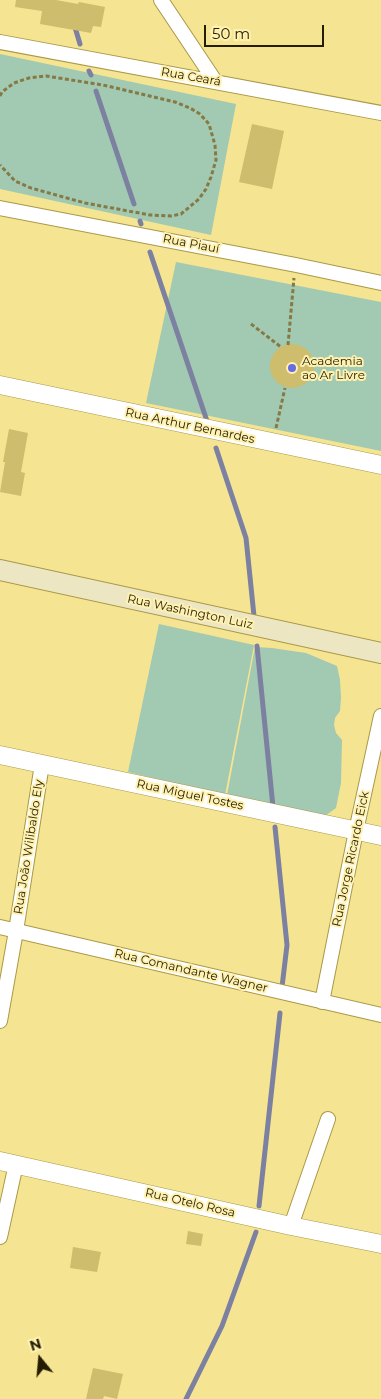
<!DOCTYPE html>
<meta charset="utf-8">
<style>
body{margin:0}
#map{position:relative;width:381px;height:1399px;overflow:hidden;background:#f5e492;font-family:Montserrat,sans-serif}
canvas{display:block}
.north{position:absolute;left:15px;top:1334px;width:50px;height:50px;-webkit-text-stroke:4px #fff1b0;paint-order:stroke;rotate:343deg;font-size:14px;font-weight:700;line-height:20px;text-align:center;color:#241d00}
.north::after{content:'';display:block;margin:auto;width:18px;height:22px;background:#241d00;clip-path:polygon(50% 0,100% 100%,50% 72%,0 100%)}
.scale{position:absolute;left:204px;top:25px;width:120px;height:22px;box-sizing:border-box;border:2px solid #241d00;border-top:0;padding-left:6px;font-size:15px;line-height:18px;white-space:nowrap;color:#241d00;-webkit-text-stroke:4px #fff1b0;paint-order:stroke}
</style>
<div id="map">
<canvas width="381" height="1399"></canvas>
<div class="north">N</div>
<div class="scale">50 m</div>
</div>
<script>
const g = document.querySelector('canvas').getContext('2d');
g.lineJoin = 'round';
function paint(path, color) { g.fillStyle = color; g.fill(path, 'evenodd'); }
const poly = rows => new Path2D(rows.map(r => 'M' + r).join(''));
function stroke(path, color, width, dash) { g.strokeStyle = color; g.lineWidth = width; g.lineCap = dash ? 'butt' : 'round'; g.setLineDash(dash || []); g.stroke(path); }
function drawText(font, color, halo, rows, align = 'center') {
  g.font = font + ' Montserrat,sans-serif'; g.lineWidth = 4; g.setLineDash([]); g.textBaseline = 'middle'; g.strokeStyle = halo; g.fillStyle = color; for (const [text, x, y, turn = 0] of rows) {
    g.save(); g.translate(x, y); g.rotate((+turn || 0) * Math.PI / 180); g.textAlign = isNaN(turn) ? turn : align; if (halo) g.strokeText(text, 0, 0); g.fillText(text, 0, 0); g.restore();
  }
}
paint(poly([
 [0,54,236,104,211,235,0,189],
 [176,262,381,302,381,451,146,403],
 [159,624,254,645,225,795,128,772],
 [255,647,272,648,306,653,337,666,340,680,341,698,340,711,335,718,334,725,336,733,342,740,341,783,336,808,325,816,227,795]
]), '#a2c9b1');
stroke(poly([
 [74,24,80,44],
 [89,71,91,75],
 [96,91,134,204],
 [140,221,141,224],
 [150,252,207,421],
 [216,448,246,538,254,616],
 [257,646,273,807],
 [275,827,287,945,282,987],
 [259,1206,280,1013],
 [186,1399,222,1326,256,1232]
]), '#7c80a1', 5);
paint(poly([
 [16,0,56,0,78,4,79,2,105,7,101,27,93,26,91,33,40,24,42,11,15,7],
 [252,124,284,131,272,189,239,182],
 '270 366a22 22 0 1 1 44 0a22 22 0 1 1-44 0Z',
 [9,429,28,433,21,472,25,473,21,496,0,492,5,462,3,462],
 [188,1231,203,1234,201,1246,186,1244],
 [73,1247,101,1252,97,1272,70,1268],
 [93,1368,123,1374,117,1399,104,1396,103,1399,86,1399]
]), '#cebd6c');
const minor = poly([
 [161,0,215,81],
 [0,42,381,113],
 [0,208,296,265,381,283],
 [0,927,381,1015],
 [322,1002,356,831,381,716],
 [0,1021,16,931,42,764],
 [291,1226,328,1119],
 [0,1237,16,1164]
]);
const tertiary = poly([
 [0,385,381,465],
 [0,755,381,836],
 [0,1161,291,1226,381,1244]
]);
const secondary = poly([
 [0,570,381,653]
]);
stroke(minor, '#aa9948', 16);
stroke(tertiary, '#aa9948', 19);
stroke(secondary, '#aa9948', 22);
stroke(poly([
 [0,96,2,92,14,83,29,78,46,76,103,85,175,102,190,108,200,114,209,124,215,145,216,160,211,177,206,189,199,199,181,214,171,216,150,215,85,203,31,188,15,181,0,165],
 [251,324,281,347],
 [288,345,294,278],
 [276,428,285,388]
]), '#857944', 3, [4, 2.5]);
stroke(minor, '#fff', 14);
stroke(tertiary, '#fff', 18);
stroke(secondary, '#ede6c3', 20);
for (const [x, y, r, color] of [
 [292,368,5,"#676be4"]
]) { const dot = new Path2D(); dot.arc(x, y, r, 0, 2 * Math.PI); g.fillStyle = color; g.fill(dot); stroke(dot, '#fff1b0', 2); }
drawText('12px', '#241d00', '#fff1b0', [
 ["Rua Ceará",191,77,10],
 ["Rua Piauí",191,244,11],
 ["Rua Arthur Bernardes",190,426,12],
 ["Rua Washington Luiz",190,612,12],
 ["Rua Miguel Tostes",190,795,12],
 ["Rua João Wilibaldo Ely",29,847,-81],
 ["Rua Jorge Ricardo Eick",351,859,-78],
 ["Rua Comandante Wagner",191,971,13],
 ["Rua Otelo Rosa",190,1203,13]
]);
drawText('12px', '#241d00', '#fff1b0', [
 ["Academia",302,361],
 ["ao Ar Livre",302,375]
], 'left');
</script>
